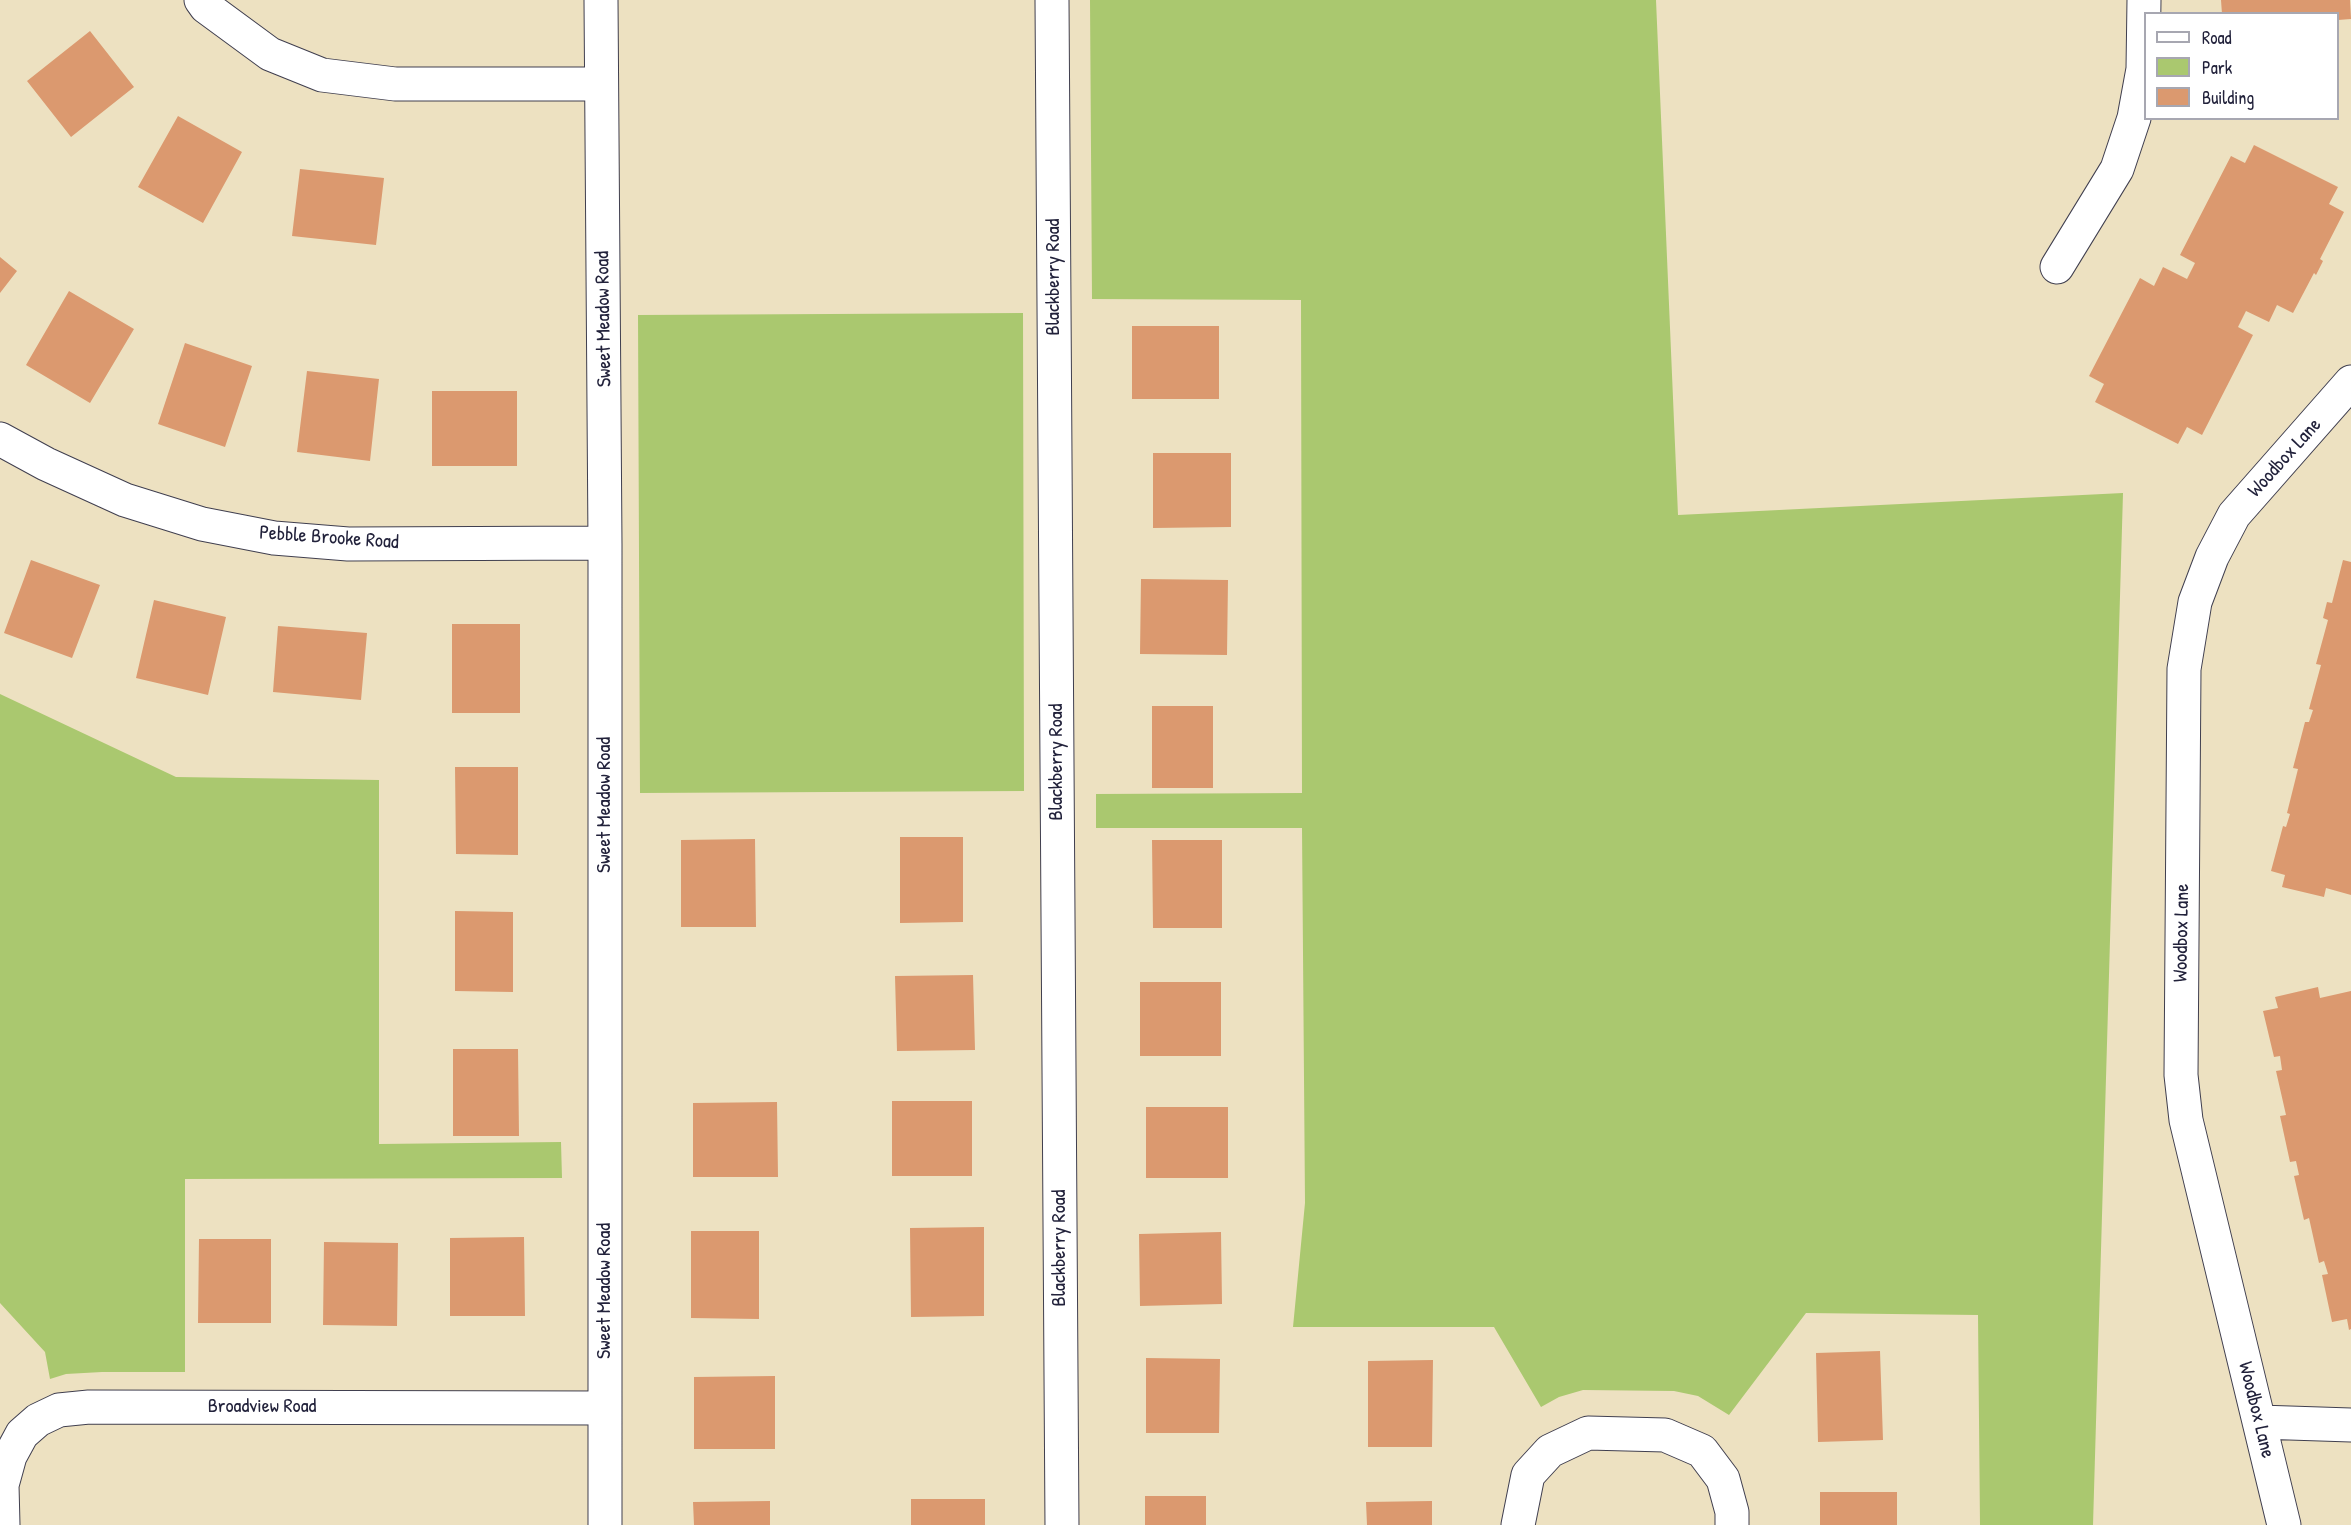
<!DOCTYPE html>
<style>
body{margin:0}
#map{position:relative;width:2351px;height:1525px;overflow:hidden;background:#ede1c1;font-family:"Patrick Hand",sans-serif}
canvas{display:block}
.legend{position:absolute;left:2144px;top:12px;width:195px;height:108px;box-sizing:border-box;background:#fff;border:2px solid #a7a7b1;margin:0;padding:8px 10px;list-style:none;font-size:18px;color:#22223b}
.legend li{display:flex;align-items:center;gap:12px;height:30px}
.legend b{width:30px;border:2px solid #a7a7b1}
</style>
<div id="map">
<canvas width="2351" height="1525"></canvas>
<ul class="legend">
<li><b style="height:8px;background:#fff"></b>Road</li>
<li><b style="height:16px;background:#aac86f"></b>Park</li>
<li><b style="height:16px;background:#db996f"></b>Building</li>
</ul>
</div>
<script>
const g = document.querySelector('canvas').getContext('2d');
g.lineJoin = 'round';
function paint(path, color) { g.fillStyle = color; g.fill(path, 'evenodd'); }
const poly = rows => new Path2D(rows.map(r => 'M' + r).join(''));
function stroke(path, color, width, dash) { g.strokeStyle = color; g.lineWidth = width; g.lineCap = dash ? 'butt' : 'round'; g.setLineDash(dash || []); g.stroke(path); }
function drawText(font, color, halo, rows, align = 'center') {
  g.font = font + ' "Patrick Hand",sans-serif'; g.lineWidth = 4.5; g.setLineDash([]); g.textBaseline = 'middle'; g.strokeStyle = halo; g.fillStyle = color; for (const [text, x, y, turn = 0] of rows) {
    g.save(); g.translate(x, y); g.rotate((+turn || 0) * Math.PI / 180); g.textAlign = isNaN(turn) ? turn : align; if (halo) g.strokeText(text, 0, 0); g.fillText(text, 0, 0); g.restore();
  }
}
paint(poly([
 [1090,0,1656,0,1678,515,2123,493,2093,1525,1980,1525,1978,1315,1806,1313,1729,1415,1698,1396,1674,1391,1583,1390,1559,1397,1541,1407,1494,1327,1293,1327,1305,1203,1302,828,1096,828,1096,794,1302,793,1301,300,1092,299],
 [1023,313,1024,791,640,793,638,315],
 [0,694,176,777,379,780,379,1144,561,1142,562,1178,185,1179,185,1372,102,1372,66,1374,50,1379,45,1352,0,1303]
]), '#aac86f');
paint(poly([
 [2221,0,2350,0,2351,19,2338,20,2338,14,2222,14],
 [90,31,134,87,71,137,27,81],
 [178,116,242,152,203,223,138,187],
 [2254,145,2338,187,2329,204,2344,212,2320,259,2323,261,2316,275,2314,273,2293,313,2277,305,2269,322,2246,311,2238,327,2253,335,2202,435,2187,427,2178,444,2095,402,2104,384,2089,376,2140,278,2154,286,2163,267,2187,279,2195,263,2180,255,2231,156,2245,163],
 [300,169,384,178,376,245,292,236],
 [0,257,17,271,0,293],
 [69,291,134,329,90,403,26,365],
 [1132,326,1219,326,1219,399,1132,399],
 [185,343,252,366,225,447,158,424],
 [307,371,379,379,370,461,297,452],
 [432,391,517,391,517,466,432,466],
 [1153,453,1231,453,1231,527,1153,528],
 [31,560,100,585,72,658,4,633],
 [2343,560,2351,562,2351,895,2326,888,2324,897,2282,887,2285,875,2271,871,2283,826,2286,827,2290,814,2287,813,2298,769,2293,768,2305,722,2309,722,2313,710,2309,709,2321,665,2316,664,2328,620,2323,618,2327,602,2332,603],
 [1141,579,1228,580,1227,655,1140,654],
 [154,600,226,617,208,695,136,678],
 [452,624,520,624,520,713,452,713],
 [278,626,367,633,361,700,273,692],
 [1152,706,1213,706,1213,788,1152,788],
 [455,767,518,767,518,855,456,854],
 [900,837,963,837,963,922,900,923],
 [755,839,756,927,681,927,681,840],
 [1152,840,1222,840,1222,928,1153,928],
 [455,911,513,912,513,992,455,991],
 [973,975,975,1050,897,1051,895,976],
 [1140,982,1221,982,1221,1056,1140,1056],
 [2318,987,2320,998,2351,991,2351,1329,2349,1330,2347,1319,2332,1322,2322,1275,2328,1274,2324,1261,2319,1263,2309,1218,2304,1220,2294,1176,2299,1175,2296,1161,2290,1162,2280,1116,2286,1115,2276,1071,2282,1070,2280,1056,2274,1057,2263,1011,2278,1008,2275,997],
 [453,1049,518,1049,519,1136,453,1136],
 [892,1101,972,1101,972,1176,892,1176],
 [777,1102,778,1177,693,1177,693,1103],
 [1146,1107,1228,1107,1228,1178,1146,1178],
 [984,1227,984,1316,911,1317,910,1228],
 [691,1231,759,1231,759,1319,691,1318],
 [1221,1232,1222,1304,1140,1306,1139,1234],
 [524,1237,525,1316,450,1316,450,1238],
 [199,1239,271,1239,271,1323,198,1323],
 [324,1242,398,1243,397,1326,323,1325],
 [1880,1351,1883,1440,1818,1442,1816,1353],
 [1146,1358,1220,1359,1219,1433,1146,1433],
 [1433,1360,1432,1447,1368,1447,1368,1361],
 [775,1376,775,1449,694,1449,694,1377],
 [1820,1492,1897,1492,1897,1525,1820,1525],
 [1145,1496,1206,1496,1206,1525,1145,1525],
 [911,1499,985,1499,985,1525,911,1525],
 [770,1501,770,1525,694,1525,693,1502],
 [1432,1501,1432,1525,1367,1525,1366,1502]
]), '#db996f');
const minor = poly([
 [201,0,206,7,270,54,322,75,395,84,600,84],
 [601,0,605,543,605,1525],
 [1052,0,1062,1525],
 [2057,267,2117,169,2134,118,2143,69,2144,0],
 [0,439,46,464,125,500,202,524,274,538,348,544,605,543],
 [2259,1422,2351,1425],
 [3,1525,2,1485,10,1456,22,1434,38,1420,59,1410,89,1407,605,1408],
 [1518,1525,1528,1475,1550,1451,1588,1433,1665,1435,1702,1451,1723,1479,1732,1512,1732,1525],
 [2284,1525,2186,1120,2181,1075,2184,669,2195,602,2212,557,2234,515,2351,382]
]);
stroke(minor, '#403f4f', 35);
stroke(minor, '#fff', 33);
drawText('20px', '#22223b', '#fff', [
 ["Blackberry Road",1054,277,-90],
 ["Sweet Meadow Road",604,319,-91],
 ["Woodbox Lane",2285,458,-48],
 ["Pebble Brooke Road",329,538,4],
 ["Blackberry Road",1057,762,-90],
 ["Sweet Meadow Road",605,805,-90],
 ["Woodbox Lane",2182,933,-89],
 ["Blackberry Road",1060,1248,-90],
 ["Sweet Meadow Road",605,1291,-90],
 ["Broadview Road",262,1407],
 ["Woodbox Lane",2256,1410,76]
]);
</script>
